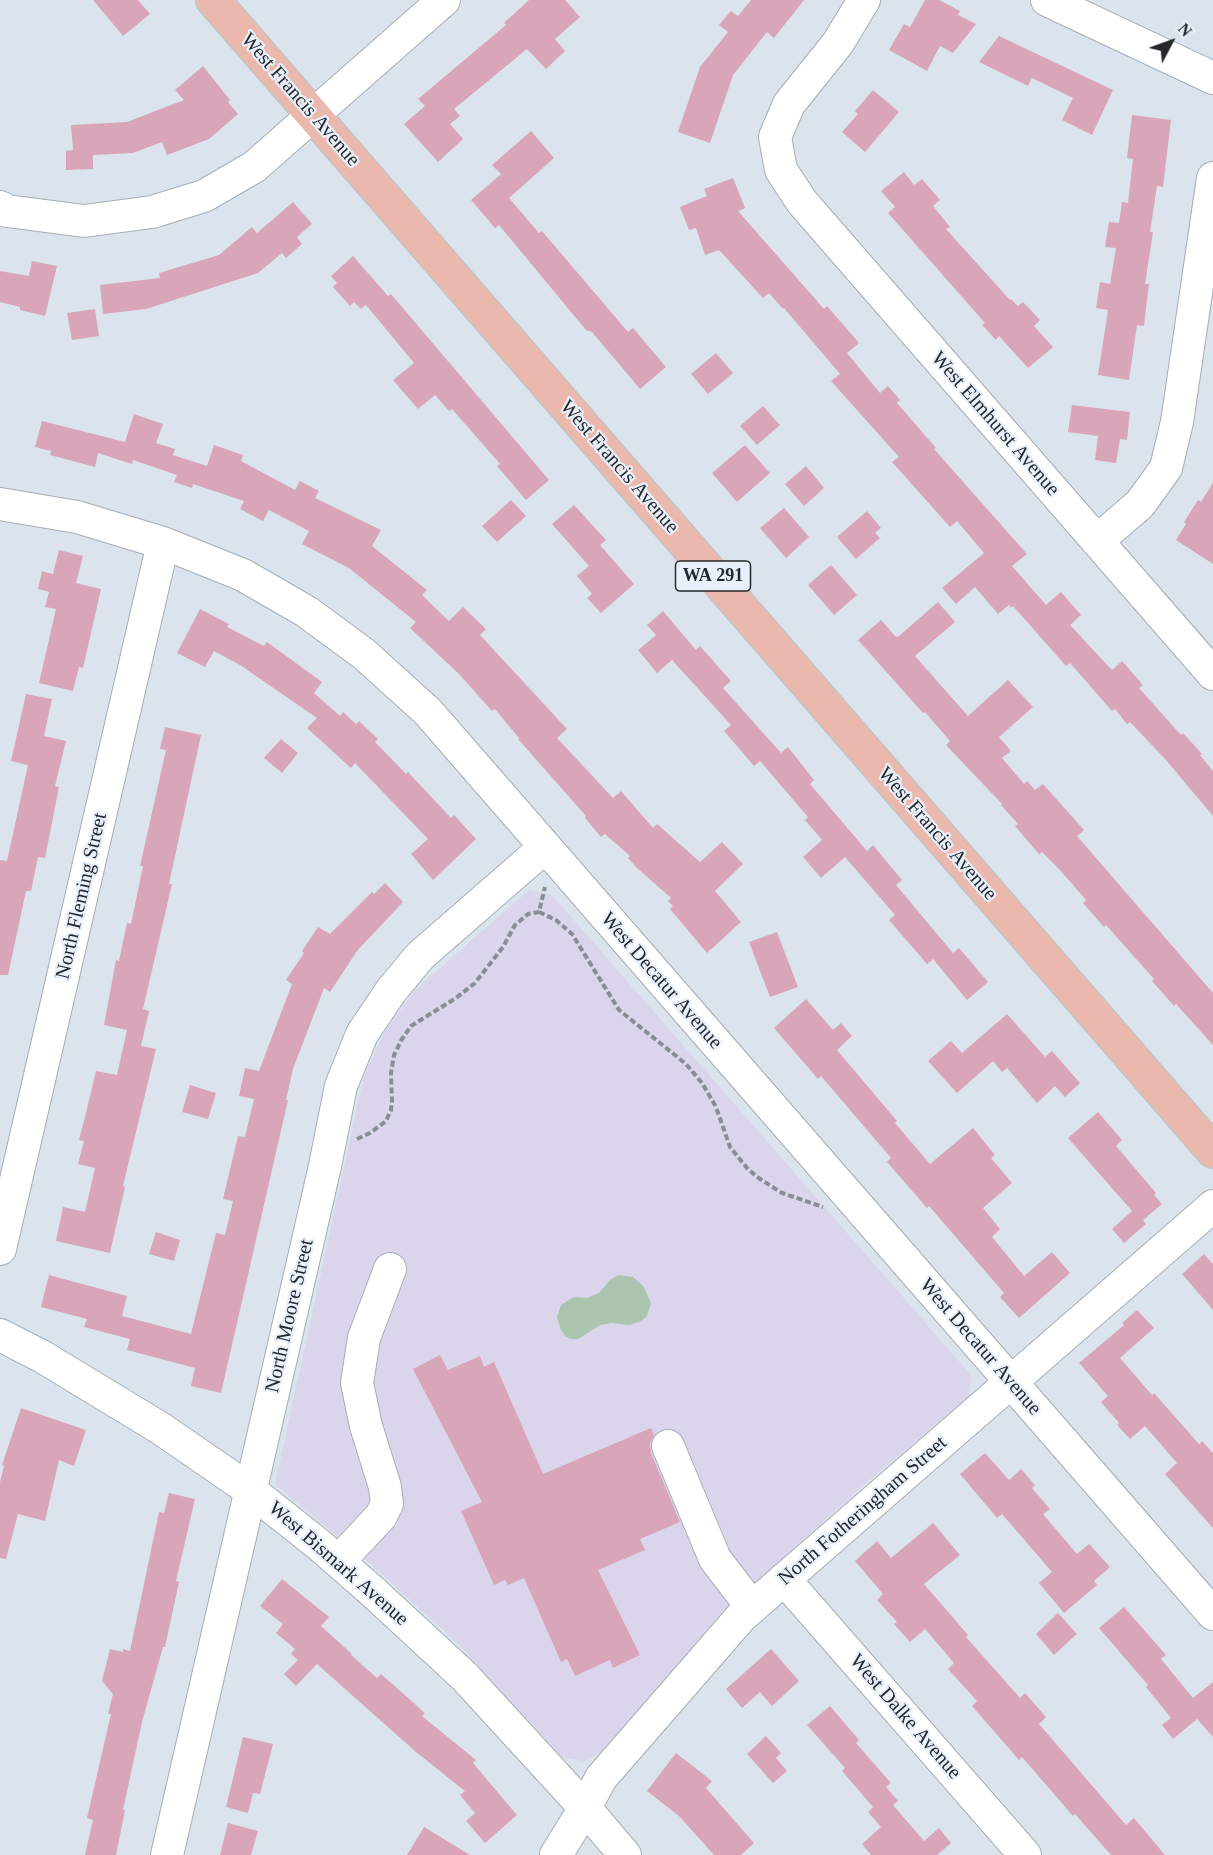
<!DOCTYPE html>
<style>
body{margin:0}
#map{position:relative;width:1213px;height:1855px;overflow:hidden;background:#dbe4ed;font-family:Georgia,serif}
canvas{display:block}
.north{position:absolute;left:1141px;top:12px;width:60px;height:60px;-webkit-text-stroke:4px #e8f1fb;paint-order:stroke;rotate:49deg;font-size:16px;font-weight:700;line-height:24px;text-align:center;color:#24282b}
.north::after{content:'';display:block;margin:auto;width:21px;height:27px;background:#24282b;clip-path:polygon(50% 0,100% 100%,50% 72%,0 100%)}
</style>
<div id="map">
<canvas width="1213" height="1855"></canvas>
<div class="north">N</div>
</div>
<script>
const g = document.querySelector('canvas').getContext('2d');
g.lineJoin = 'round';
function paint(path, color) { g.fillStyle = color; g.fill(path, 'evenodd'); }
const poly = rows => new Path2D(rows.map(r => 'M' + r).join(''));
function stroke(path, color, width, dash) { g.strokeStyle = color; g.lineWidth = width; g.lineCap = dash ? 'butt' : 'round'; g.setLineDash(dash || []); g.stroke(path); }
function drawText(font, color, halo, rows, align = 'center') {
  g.font = font + ' Georgia,serif'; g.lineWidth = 4.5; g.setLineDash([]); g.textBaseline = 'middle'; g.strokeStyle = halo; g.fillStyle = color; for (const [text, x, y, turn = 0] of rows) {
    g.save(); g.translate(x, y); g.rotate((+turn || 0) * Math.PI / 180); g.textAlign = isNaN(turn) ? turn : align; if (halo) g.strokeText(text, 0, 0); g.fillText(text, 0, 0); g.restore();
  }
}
paint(poly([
 [529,890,552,895,971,1375,969,1396,865,1484,722,1613,601,1752,584,1761,563,1758,459,1645,383,1575,275,1484,364,1075,385,1031,416,989]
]), '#dbd5eb');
paint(poly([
 [618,1275,633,1277,643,1286,651,1303,647,1316,641,1321,630,1325,611,1323,600,1325,578,1339,570,1339,565,1336,560,1328,557,1317,561,1305,574,1297,587,1298,599,1293,610,1280]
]), '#abc4ae');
paint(poly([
 [93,0,138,0,150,14,123,36],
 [529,0,565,0,580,17,555,39,565,51,546,69,527,49,454,109,460,116,450,124,463,139,438,162,404,124,425,106,418,99,506,25,504,23],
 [751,0,804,0,774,38,767,32,733,75,710,143,678,132,700,67,728,32,719,25,731,11,738,16],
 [925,0,939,0,960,11,958,15,976,24,953,53,940,46,927,71,889,50,904,24,910,27],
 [999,36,1113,90,1092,135,1062,120,1073,98,1032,78,1028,86,979,62],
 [203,66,230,100,228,102,238,114,209,139,167,155,162,142,133,153,93,155,93,169,66,170,66,151,73,150,71,125,127,122,184,100,175,90],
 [873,90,899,112,865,152,842,132,858,114,855,111],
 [1132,115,1171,120,1163,187,1157,186,1150,232,1153,232,1145,284,1149,284,1144,326,1137,325,1129,380,1098,375,1108,310,1096,308,1100,282,1110,284,1116,248,1105,247,1109,222,1119,223,1122,202,1128,203,1133,159,1127,158],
 [531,131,554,158,509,198,539,233,542,231,628,332,633,328,666,367,640,389,592,332,586,330,576,318,499,225,495,228,471,200,501,174,492,165],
 [904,172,914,185,922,179,940,200,933,206,950,227,946,229,1010,300,1011,299,1018,306,1023,302,1040,320,1034,326,1053,347,1028,368,999,336,996,340,982,325,985,323,888,213,895,207,881,191],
 [733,178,745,208,738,211,824,309,827,306,859,343,847,353,880,393,888,386,900,400,897,403,936,448,934,449,1027,554,1012,566,1046,605,1061,592,1081,615,1070,625,1112,670,1122,661,1143,685,1139,688,1181,735,1183,733,1202,754,1200,755,1213,771,1213,816,1166,760,1130,722,1127,724,1115,709,1112,711,1070,663,1066,666,1013,606,1011,608,1009,605,998,614,975,587,956,604,942,588,984,553,957,521,950,527,892,462,899,457,831,381,840,374,784,308,783,309,769,293,763,298,719,250,705,255,696,228,689,230,680,207,707,196,704,189],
 [293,202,312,224,297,237,302,244,286,258,282,253,258,273,146,309,103,314,100,285,160,278,159,273,219,255,252,227,257,233],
 [353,256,388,296,391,294,549,480,526,500,497,466,500,464,452,409,449,411,435,395,418,409,393,380,414,363,366,305,361,309,354,302,350,306,333,287,337,283,331,276],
 [32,261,57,266,45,316,20,310,20,307,0,302,0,271,29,276],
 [95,309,99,336,72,340,67,313],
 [716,353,733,373,708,394,691,374],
 [1072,405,1130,412,1127,440,1120,439,1116,463,1095,460,1098,436,1068,432],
 [763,406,780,425,757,445,740,426],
 [134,414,163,424,156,443,175,449,173,455,207,466,214,445,243,455,241,461,295,490,300,481,319,491,315,498,381,530,372,546,427,590,422,595,449,621,463,607,486,629,480,635,567,729,557,738,613,798,621,791,653,828,657,824,700,862,722,842,743,864,715,891,741,922,707,953,670,909,673,906,668,901,671,898,637,868,628,858,630,856,605,834,601,837,585,818,586,816,518,739,519,738,495,709,492,711,459,674,410,628,416,622,349,568,302,544,309,531,269,510,263,521,240,509,244,501,193,484,192,488,174,482,177,475,133,460,132,464,98,453,95,467,50,455,51,451,35,447,42,421,125,442],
 [745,445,770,473,737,502,712,473],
 [806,466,824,488,804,506,785,484],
 [1213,483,1213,564,1176,540,1186,524,1184,522,1198,500,1201,502],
 [511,500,526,516,497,542,482,526],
 [574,505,606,540,600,545,634,584,601,613,587,598,592,594,577,576,589,566,552,524],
 [784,508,809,537,786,558,760,528],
 [867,511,881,528,875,533,880,538,856,559,837,537],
 [59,550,83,556,76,583,101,589,83,668,79,667,73,691,39,683,56,609,45,607,49,592,38,589,42,571,53,574],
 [831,565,857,595,834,615,808,585],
 [938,602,955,622,915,656,968,716,1008,680,1033,707,999,737,1011,751,1002,758,1024,784,1027,781,1035,790,1043,784,1084,830,1077,836,1213,993,1213,1045,1176,1004,1174,1006,1152,981,1154,979,1106,925,1104,927,1083,903,1086,900,1059,869,1042,852,1039,854,1015,826,1018,824,1001,805,1002,804,946,745,950,741,925,712,923,713,858,640,881,620,896,637,899,636],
 [200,609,229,624,227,627,264,646,267,642,322,682,314,693,340,716,343,712,356,724,359,721,378,739,375,742,406,774,408,772,451,818,454,815,476,839,433,880,411,854,428,839,355,763,351,768,307,728,317,718,240,665,214,651,205,667,177,653],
 [663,611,696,650,700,646,731,681,723,688,781,753,788,747,814,780,810,784,867,851,873,845,902,880,896,885,953,953,959,948,988,982,967,1000,933,959,927,964,889,920,895,915,845,857,821,878,803,857,822,840,805,820,808,817,760,761,754,766,724,731,731,725,672,660,657,673,638,650,656,635,647,625],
 [26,694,52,699,44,736,66,741,55,786,59,787,45,858,38,857,31,891,26,891,8,975,0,975,0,860,7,861,28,765,11,761],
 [165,727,201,735,169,884,172,884,143,1009,149,1011,141,1046,156,1049,123,1186,125,1187,110,1253,56,1241,63,1207,85,1212,95,1168,78,1164,84,1141,79,1140,86,1113,96,1071,117,1075,127,1030,104,1025,116,960,119,961,127,923,131,924,143,866,140,866,166,750,160,749],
 [281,739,298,753,282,773,264,758],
 [385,883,403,902,357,951,330,992,324,988,293,1069,286,1100,288,1100,221,1393,191,1386,195,1368,127,1350,130,1339,84,1327,87,1319,41,1307,49,1275,127,1296,122,1316,191,1334,216,1233,225,1235,233,1201,223,1199,238,1136,245,1137,254,1099,239,1096,245,1068,259,1071,292,984,286,980,304,953,302,951,318,927,330,934,372,892,374,894],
 [777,932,798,987,770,997,749,942],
 [806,999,833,1030,841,1023,852,1036,837,1050,897,1121,895,1123,930,1164,973,1128,995,1155,991,1158,1012,1183,983,1208,1000,1229,992,1237,1024,1276,1052,1252,1070,1273,1019,1318,1000,1297,1004,1293,929,1206,927,1208,887,1162,891,1158,821,1076,818,1079,774,1028],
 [1007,1014,1045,1057,1052,1051,1080,1083,1065,1097,1055,1086,1037,1103,1007,1068,1002,1072,993,1061,957,1093,928,1061,951,1041,962,1053],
 [190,1085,216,1093,208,1119,182,1112],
 [1098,1112,1122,1140,1116,1146,1156,1193,1154,1195,1162,1204,1143,1220,1146,1224,1124,1243,1112,1229,1132,1211,1068,1138],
 [156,1232,180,1240,174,1261,149,1254],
 [1204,1254,1213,1264,1213,1310,1182,1274],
 [1137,1310,1154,1328,1120,1358,1152,1395,1154,1393,1199,1444,1202,1441,1213,1453,1213,1528,1165,1474,1177,1463,1145,1426,1130,1439,1117,1425,1119,1423,1101,1402,1108,1396,1079,1363,1124,1325,1122,1323],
 [440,1355,448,1370,480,1356,484,1367,494,1362,543,1474,651,1428,654,1435,650,1443,651,1453,680,1522,640,1539,645,1550,598,1570,640,1655,613,1668,610,1660,575,1676,567,1659,561,1662,524,1578,508,1585,505,1580,494,1585,461,1511,482,1502,413,1369],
 [21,1408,86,1430,74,1466,59,1460,45,1521,18,1514,6,1559,0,1558,0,1482,4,1466,2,1465],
 [985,1453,1009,1480,1021,1469,1035,1485,1032,1488,1050,1509,1043,1514,1077,1554,1089,1544,1110,1567,1094,1581,1097,1585,1064,1613,1039,1583,1052,1572,1002,1514,997,1518,960,1474],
 [169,1493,195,1499,176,1581,179,1582,165,1647,163,1647,142,1722,123,1810,125,1810,116,1855,85,1855,93,1820,87,1818,111,1714,108,1714,113,1694,102,1681,110,1649,123,1652,123,1649,130,1651,159,1512,164,1513],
 [933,1523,960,1555,924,1584,968,1635,966,1637,1020,1698,1025,1693,1046,1717,1039,1724,1126,1825,1134,1818,1165,1855,1111,1855,1075,1814,1073,1816,1022,1757,1019,1760,972,1706,977,1701,948,1669,954,1663,925,1629,910,1642,894,1624,897,1622,877,1600,883,1594,855,1561,877,1541,891,1558],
 [282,1579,329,1617,321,1626,352,1654,351,1655,377,1678,381,1674,425,1713,422,1716,476,1760,473,1763,517,1815,485,1843,466,1821,475,1813,460,1795,465,1791,416,1752,317,1664,296,1686,284,1674,298,1660,291,1654,295,1649,276,1633,283,1624,260,1606],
 [1124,1607,1166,1655,1161,1659,1193,1698,1213,1682,1213,1737,1197,1719,1173,1739,1162,1725,1171,1718,1146,1687,1148,1685,1099,1628],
 [1058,1613,1077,1634,1054,1655,1036,1634],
 [771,1649,799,1681,772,1706,760,1692,742,1708,726,1689],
 [830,1706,859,1740,856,1743,891,1783,886,1787,898,1801,893,1805,924,1841,939,1828,951,1843,937,1855,871,1855,862,1844,881,1827,868,1812,873,1807,842,1771,845,1768,807,1725],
 [766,1736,781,1753,776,1758,787,1771,773,1783,747,1754],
 [243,1737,273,1744,260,1794,253,1793,248,1813,226,1807],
 [676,1753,712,1781,706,1788,754,1843,741,1855,714,1855,679,1816,647,1791],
 [228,1823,258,1831,251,1855,220,1855],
 [424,1827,470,1855,407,1855]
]), '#d8a6b8');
const minor = poly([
 [864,0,838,43,789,104,775,137,781,170,802,202,1213,674],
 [1047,0,1213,78],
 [0,207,7,211,84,221,152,212,204,196,254,167,444,0],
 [0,504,77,517,163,543,243,575,307,612,364,654,428,712,1213,1614],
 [1097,541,1140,504,1166,468,1177,422,1213,178],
 [0,1249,163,543],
 [0,1335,43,1357,160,1428,250,1490,318,1544,372,1591,465,1677,585,1808,625,1855],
 [668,1446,715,1559,752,1607],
 [339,1561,381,1516,387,1504,385,1487,366,1426,357,1383,364,1338,390,1269],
 [784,1579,1025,1855],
 [167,1855,325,1166,341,1086,362,1034,391,991,420,956,544,848],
 [556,1855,585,1808,601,1778,741,1617,1213,1206]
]);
const major = poly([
 [213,0,1213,1151]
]);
stroke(minor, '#a5adb6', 34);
stroke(major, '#c2c3c4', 36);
stroke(poly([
 [539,912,556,920,572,934,619,1010,686,1064,702,1083,716,1107,730,1147,747,1168,757,1177,782,1193,823,1207],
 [357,1139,370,1133,386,1121,391,1110,392,1100,391,1073,394,1055,402,1039,411,1026,456,998,475,983,503,947,515,925,528,914,539,912,545,887]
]), '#868d93', 4, [6, 3]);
stroke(minor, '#fff', 32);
stroke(major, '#ebb8ad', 33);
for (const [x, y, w] of [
 [713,576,75]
]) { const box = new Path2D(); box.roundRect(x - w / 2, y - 15, w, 30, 4.5); g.fillStyle = '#e8f1fb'; g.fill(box); stroke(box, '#24282b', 1.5); }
drawText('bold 18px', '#24282b', null, [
 ["WA 291",713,576]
]);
drawText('20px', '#24282b', '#e8f1fb', [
 ["West Francis Avenue",300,100,49],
 ["West Elmhurst Avenue",995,424,49],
 ["West Francis Avenue",619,467,49],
 ["West Francis Avenue",937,834,49],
 ["North Fleming Street",82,896,-77],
 ["West Decatur Avenue",661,981,49],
 ["North Moore Street",290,1316,-77],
 ["West Decatur Avenue",980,1347,49],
 ["North Fotheringham Street",863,1511,-41],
 ["West Bismark Avenue",338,1564,41],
 ["West Dalke Avenue",905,1717,49]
]);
</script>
